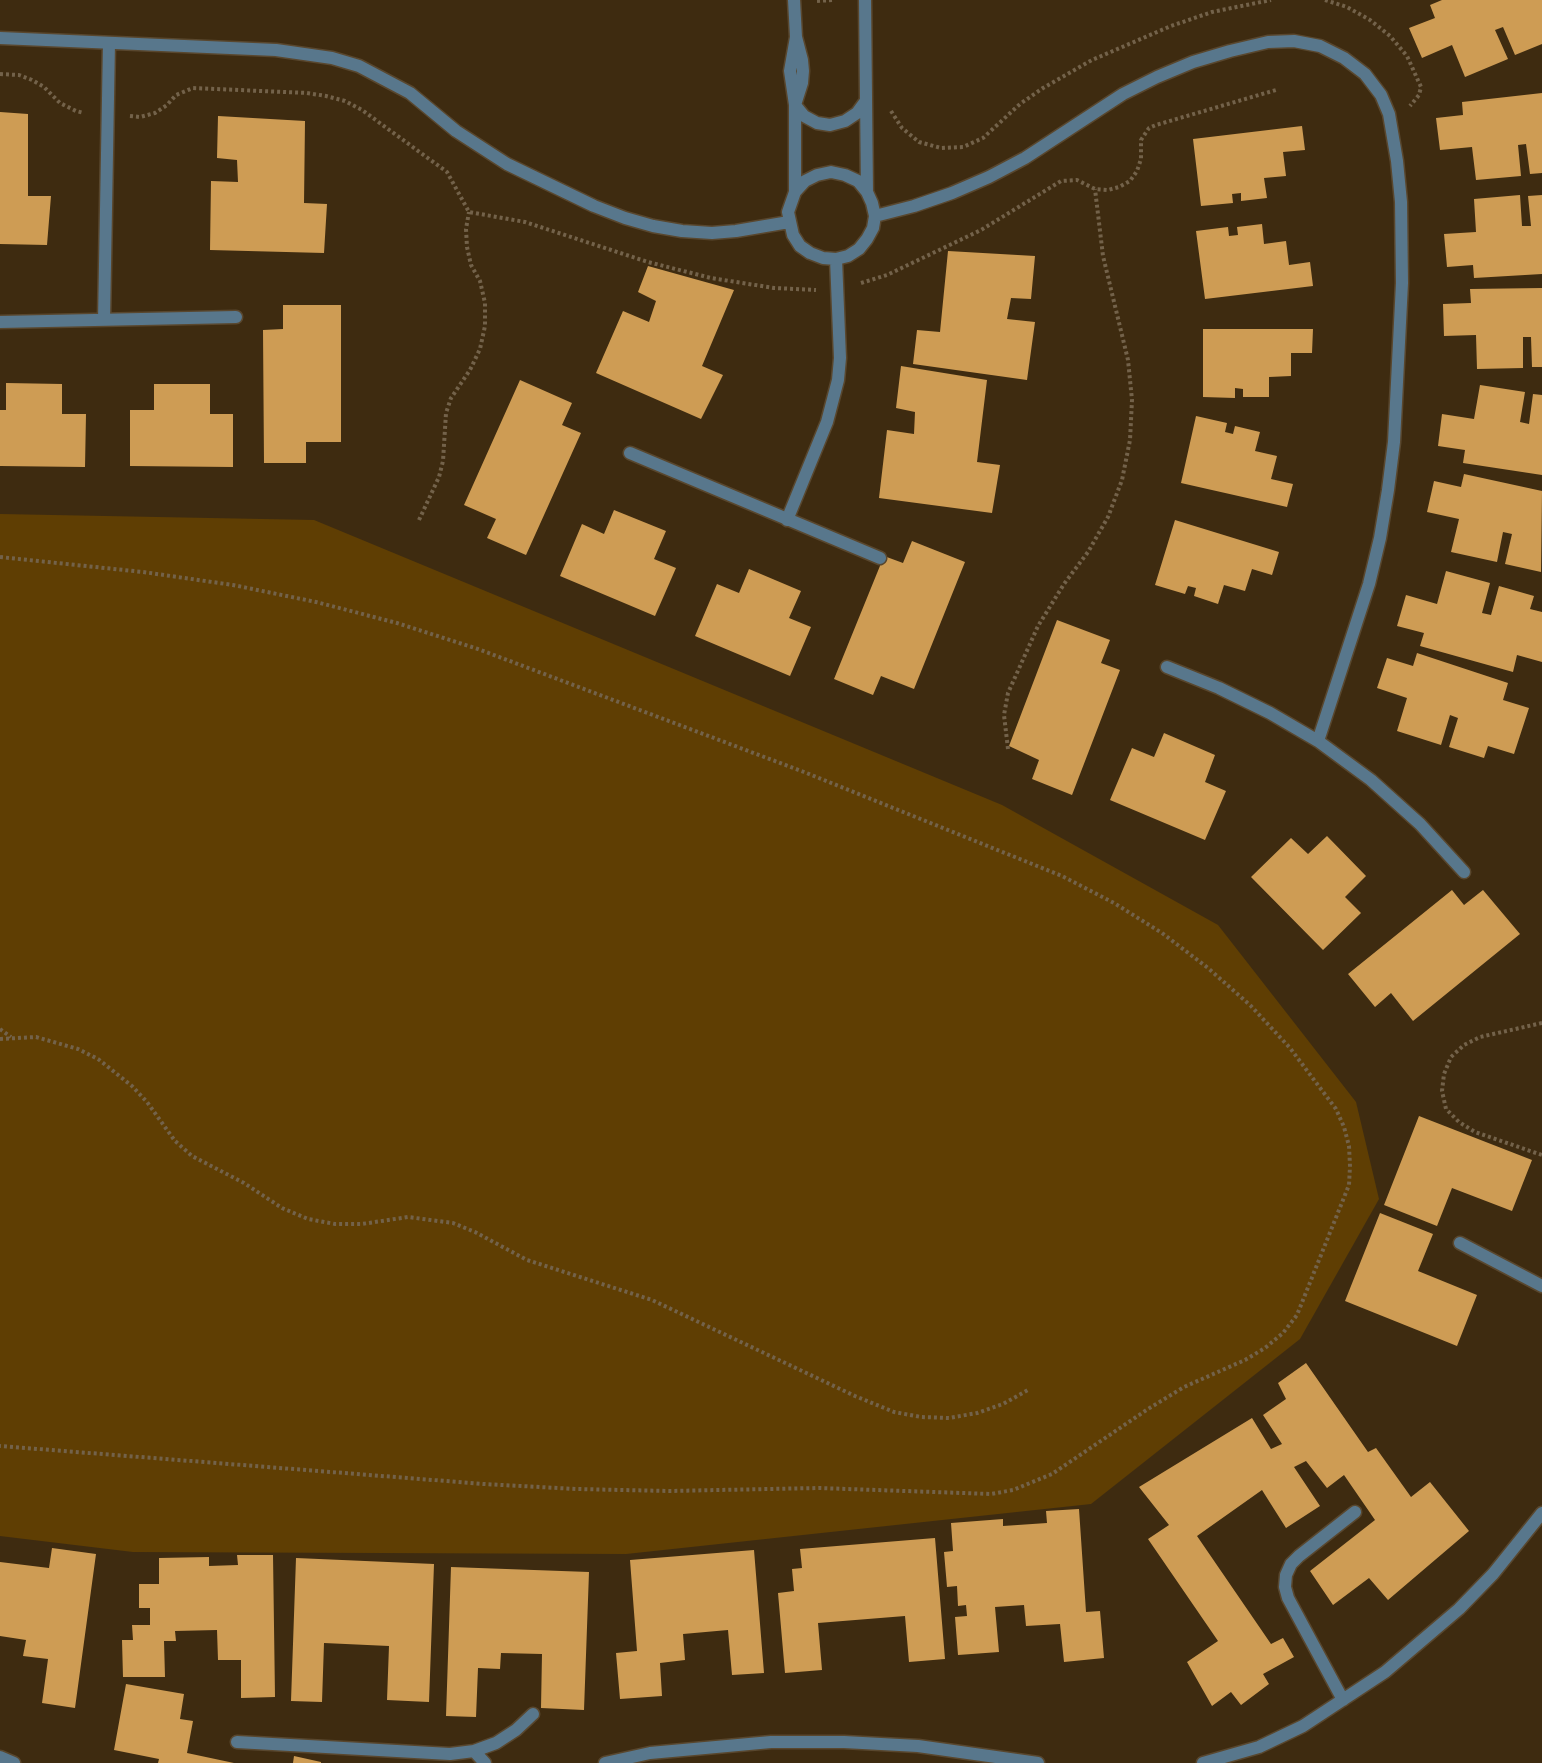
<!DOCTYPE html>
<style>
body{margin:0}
canvas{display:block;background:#3e2b10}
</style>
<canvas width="1542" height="1763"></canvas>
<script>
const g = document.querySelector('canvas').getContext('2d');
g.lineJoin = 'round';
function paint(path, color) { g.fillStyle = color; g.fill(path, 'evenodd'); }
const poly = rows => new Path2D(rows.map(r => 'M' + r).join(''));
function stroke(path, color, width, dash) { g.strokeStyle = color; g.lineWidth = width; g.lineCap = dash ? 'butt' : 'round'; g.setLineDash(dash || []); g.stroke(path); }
paint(poly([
 [0,514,314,520,1002,805,1218,925,1356,1102,1379,1199,1300,1339,1091,1504,626,1554,133,1552,0,1536]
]), '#5f3e03');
paint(poly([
 [1442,0,1542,0,1542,44,1515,55,1503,27,1495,30,1508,59,1465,77,1452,45,1422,58,1409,28,1435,18,1430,5],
 [1542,93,1542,173,1530,174,1526,144,1518,145,1521,176,1476,180,1472,147,1440,150,1436,118,1463,115,1462,102],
 [0,112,28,114,28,196,51,196,47,245,0,244],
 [218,116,305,121,304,203,327,204,324,253,210,250,211,181,238,182,237,160,217,158],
 [1302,126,1305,150,1283,152,1286,176,1264,178,1267,198,1241,201,1241,193,1232,194,1233,203,1201,206,1193,139],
 [1520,195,1522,226,1531,226,1528,196,1542,195,1542,274,1474,278,1473,265,1447,267,1444,234,1476,232,1474,199],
 [1262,224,1264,244,1286,241,1289,265,1310,262,1313,286,1205,299,1196,231,1228,227,1229,236,1238,235,1237,227],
 [948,251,1035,256,1031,299,1011,298,1007,319,1035,322,1027,380,913,364,917,330,940,332],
 [648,266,734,290,702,366,723,375,701,419,596,373,623,311,649,322,656,301,638,292],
 [1542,288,1542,367,1532,367,1531,337,1523,337,1523,368,1477,369,1476,335,1444,336,1443,304,1471,303,1470,289],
 [283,305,341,305,341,442,306,442,306,463,264,463,263,330,283,329],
 [1203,329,1313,329,1312,353,1291,353,1291,376,1269,377,1269,397,1243,397,1243,389,1235,388,1235,398,1203,397],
 [901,366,987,380,977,462,1000,465,992,513,879,498,887,430,914,434,915,412,896,408],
 [520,380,572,403,562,425,581,433,526,555,487,538,496,519,464,505],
 [6,383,62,384,62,414,86,414,85,467,0,466,0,410,6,410],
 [154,384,210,384,210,414,233,414,233,467,130,466,130,410,154,410],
 [1480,385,1525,392,1520,422,1529,424,1533,394,1542,395,1542,475,1463,463,1465,450,1438,446,1442,414,1474,419],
 [1196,416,1227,423,1225,432,1233,434,1235,426,1260,432,1255,451,1277,456,1271,479,1293,484,1287,507,1181,483],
 [1464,474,1542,491,1541,572,1505,564,1512,534,1503,532,1497,562,1451,552,1459,519,1427,512,1434,481,1461,487],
 [614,510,666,531,654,559,676,568,655,616,560,576,582,524,604,534],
 [1175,520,1279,552,1272,575,1252,569,1245,591,1224,585,1218,604,1194,596,1196,588,1188,586,1185,594,1155,585],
 [912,541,965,562,914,689,881,676,873,695,834,679,884,556,903,563],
 [749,569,801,591,789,618,811,627,790,676,695,636,717,584,739,593],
 [1446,571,1490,583,1482,613,1491,615,1499,586,1534,596,1530,609,1542,612,1542,662,1517,655,1513,672,1420,646,1424,633,1397,626,1406,595,1437,604],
 [1057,620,1110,640,1101,663,1120,670,1072,795,1032,779,1039,760,1009,746],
 [1417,653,1508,683,1503,700,1529,708,1514,754,1488,746,1484,758,1449,747,1458,718,1450,715,1441,745,1397,731,1407,698,1377,688,1387,658,1413,666],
 [1164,733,1215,755,1205,782,1226,791,1205,840,1110,800,1132,748,1154,757],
 [1327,836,1366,876,1345,897,1361,913,1323,950,1251,877,1291,838,1308,854],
 [1452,890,1464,905,1483,890,1520,934,1413,1021,1391,993,1375,1007,1348,974],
 [1419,1116,1532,1160,1512,1211,1452,1188,1437,1226,1384,1205],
 [1380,1213,1433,1234,1418,1271,1477,1295,1457,1346,1345,1301],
 [1306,1363,1368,1452,1376,1448,1411,1497,1430,1482,1469,1531,1388,1600,1369,1578,1333,1605,1310,1571,1375,1520,1344,1475,1327,1488,1306,1461,1294,1467,1320,1506,1286,1528,1262,1490,1197,1536,1271,1644,1283,1638,1294,1657,1263,1674,1269,1684,1241,1705,1231,1692,1212,1706,1187,1662,1218,1641,1148,1539,1169,1525,1139,1487,1252,1418,1271,1449,1282,1444,1263,1415,1286,1399,1278,1383],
 [1079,1509,1086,1612,1100,1611,1104,1658,1064,1662,1060,1624,1026,1626,1024,1605,995,1607,999,1652,958,1655,955,1617,967,1616,966,1605,958,1606,957,1586,947,1587,944,1552,953,1551,951,1523,1003,1519,1003,1526,1047,1523,1046,1511],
 [935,1538,945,1659,909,1662,905,1616,818,1623,822,1670,785,1673,778,1593,794,1591,792,1569,802,1568,800,1549],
 [52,1548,96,1554,75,1708,42,1703,48,1659,23,1656,26,1640,0,1636,0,1562,49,1568],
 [754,1550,764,1673,732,1675,728,1630,683,1634,685,1660,660,1663,662,1696,620,1699,616,1653,637,1651,630,1560],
 [237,1555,273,1555,275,1697,241,1698,241,1660,218,1660,217,1630,175,1631,176,1641,164,1641,165,1677,123,1677,122,1640,133,1640,132,1625,150,1625,150,1608,139,1608,139,1584,159,1584,159,1558,209,1557,209,1566,238,1565],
 [296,1558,434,1564,429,1702,387,1700,389,1646,324,1643,322,1702,291,1701],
 [451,1567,589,1572,584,1710,541,1708,542,1654,501,1653,500,1669,478,1668,476,1717,446,1716],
 [126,1684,184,1694,180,1719,193,1721,187,1753,234,1763,158,1763,159,1759,114,1750],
 [294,1756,321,1762,321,1763,293,1763]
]), '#ce9c54');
const lane = poly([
 [1460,1243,1542,1286]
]);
const street = poly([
 [794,0,796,37,790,71,795,105,795,192,788,212,793,235,800,246,810,253,823,258,836,259,848,256,859,249,867,239,873,228,875,216,872,203,867,192,858,181,845,175,831,172,817,175,805,181,795,192],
 [865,0,867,192],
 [796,37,802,60,803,71,802,83,795,105,804,116,817,123,830,125,845,121,857,113,865,102],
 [0,38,276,50,332,58,359,66,410,93,456,131,507,164,594,206,625,218,653,226,682,231,712,233,736,231,789,222],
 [875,216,914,206,952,193,989,177,1025,158,1123,94,1157,77,1193,62,1230,51,1268,42,1294,41,1320,46,1344,58,1365,74,1381,95,1389,114,1397,161,1401,202,1402,283,1394,442,1388,490,1380,538,1369,584,1318,741],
 [104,320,109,43],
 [0,322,236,317],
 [630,453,880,558],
 [787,520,827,422,838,380,840,358,836,259],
 [1167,667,1219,688,1270,713,1318,741,1371,780,1420,824,1464,872],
 [1343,1700,1288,1598,1285,1587,1286,1575,1291,1564,1299,1556,1355,1512],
 [237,1742,450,1754,474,1751,496,1743,516,1730,533,1714],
 [474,1751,485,1763],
 [0,1757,14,1763],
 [605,1763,650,1753,771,1742,844,1742,918,1746,1038,1763],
 [1203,1763,1259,1747,1303,1726,1385,1672,1459,1609,1493,1574,1542,1513]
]);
stroke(lane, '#59472e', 15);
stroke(street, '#59472e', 15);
stroke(poly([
 [1325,0,1347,7,1370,20,1390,36,1407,56,1421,87,1419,95,1410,106],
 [817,1,832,0],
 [0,74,19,75,32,80,44,87,60,103,76,111,84,113],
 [891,111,902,128,919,142,941,148,963,147,983,138,1020,104,1043,88,1092,60,1171,26,1212,12,1271,0],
 [130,116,140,117,155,113,167,105,176,95,193,88,307,93,326,96,345,101,362,110,447,172,469,212,525,222,648,262,711,278,774,288,816,290],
 [861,283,887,275,981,230,1061,181,1077,180,1095,189,1108,190,1119,187,1130,181,1137,171,1141,159,1141,140,1149,128,1156,125,1276,90],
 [419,520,439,477,443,461,446,413,451,398,470,370,480,349,485,326,485,303,480,281,471,265,467,247,466,229,469,212],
 [0,557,143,572,233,585,316,602,397,623,478,649,804,772,1062,876,1114,903,1162,933,1208,968,1251,1006,1290,1048,1336,1109,1344,1127,1349,1146,1350,1166,1349,1185,1297,1315,1283,1333,1265,1348,1245,1360,1184,1387,1148,1409,1052,1474,1013,1490,991,1494,819,1488,669,1491,576,1489,484,1484,0,1446],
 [1008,749,1004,715,1008,693,1038,626,1064,584,1088,552,1108,517,1122,480,1130,440,1132,400,1128,360,1103,256,1095,189],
 [1542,1023,1480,1037,1464,1045,1451,1057,1444,1074,1442,1091,1446,1109,1459,1122,1475,1132,1542,1155],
 [0,1029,11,1037],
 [0,1039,36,1037,78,1049,98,1059,132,1086,147,1102,175,1141,192,1156,244,1183,282,1208,308,1219,335,1224,362,1224,408,1217,453,1223,475,1232,527,1260,652,1300,855,1396,894,1412,921,1417,949,1418,977,1413,1003,1404,1028,1390]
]), '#73624a', 4, [3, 3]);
stroke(lane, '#58778c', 12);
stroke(street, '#58778c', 12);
</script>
